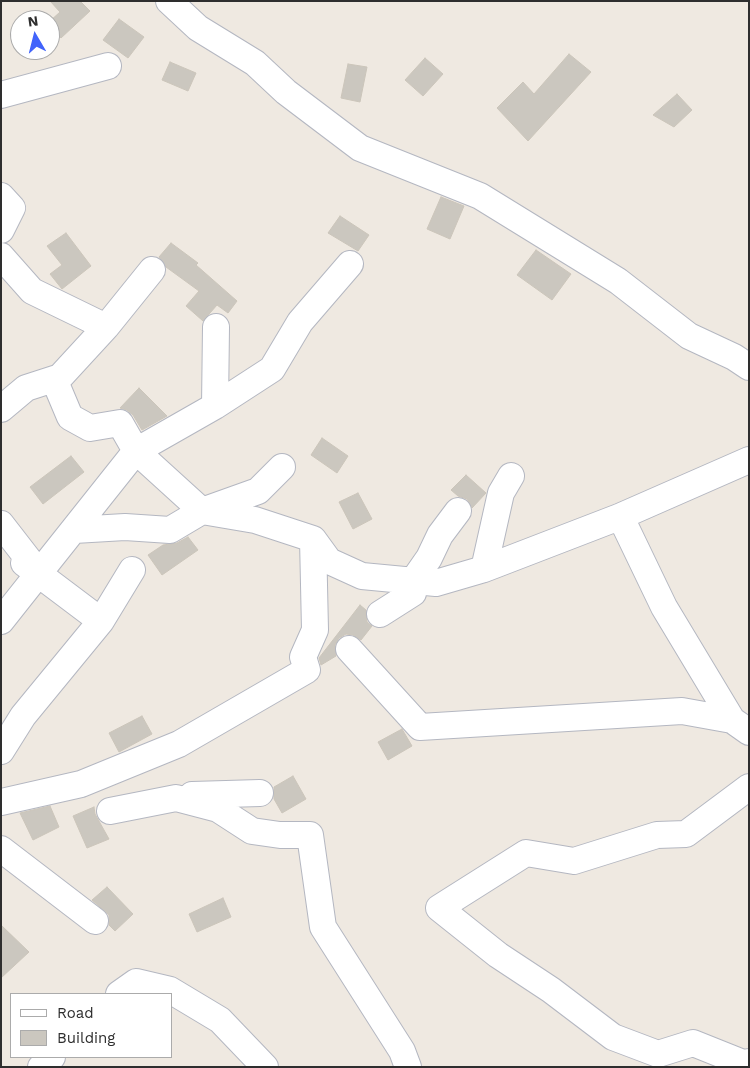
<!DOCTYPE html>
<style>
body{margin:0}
#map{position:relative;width:750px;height:1068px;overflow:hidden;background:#efe9e1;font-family:"Work Sans",sans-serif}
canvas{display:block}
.frame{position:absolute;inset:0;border:2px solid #2e2e2e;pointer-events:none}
.legend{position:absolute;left:10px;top:993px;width:162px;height:65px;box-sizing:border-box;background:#fff;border:1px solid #ababab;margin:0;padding:6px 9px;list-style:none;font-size:15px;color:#2e2e2e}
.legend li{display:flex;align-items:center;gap:10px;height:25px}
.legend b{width:25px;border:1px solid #ababab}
.north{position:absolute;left:10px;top:10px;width:50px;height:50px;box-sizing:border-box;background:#fff;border:1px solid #ababab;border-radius:50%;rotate:352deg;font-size:14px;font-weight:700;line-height:20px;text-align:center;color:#2e2e2e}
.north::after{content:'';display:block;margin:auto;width:18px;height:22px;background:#4264fb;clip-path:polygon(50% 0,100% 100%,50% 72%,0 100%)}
</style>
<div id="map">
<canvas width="750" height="1068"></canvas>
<div class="frame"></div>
<ul class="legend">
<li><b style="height:6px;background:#fff"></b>Road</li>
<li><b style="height:14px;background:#cbc7bf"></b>Building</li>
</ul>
<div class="north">N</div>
</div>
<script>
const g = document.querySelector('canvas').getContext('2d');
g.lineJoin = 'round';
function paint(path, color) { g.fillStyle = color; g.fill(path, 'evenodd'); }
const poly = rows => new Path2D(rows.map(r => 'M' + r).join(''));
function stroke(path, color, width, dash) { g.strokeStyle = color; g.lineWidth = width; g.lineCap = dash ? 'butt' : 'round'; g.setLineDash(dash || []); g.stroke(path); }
const building = poly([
 [50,1,80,1,90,11,61,38,50,26,50,21,60,12,50,1],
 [119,19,144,37,128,58,103,40,119,19],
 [569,54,591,72,528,141,497,108,523,82,534,94,569,54],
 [425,58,443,74,423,96,405,80,425,58],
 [170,62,196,73,188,91,162,80,170,62],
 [348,64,367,67,360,102,341,98,348,64],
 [677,94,692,110,674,127,653,115,677,94],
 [441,197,464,206,450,239,427,229,441,197],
 [340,216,369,235,358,251,328,233,340,216],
 [66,233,91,266,62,289,50,274,62,265,47,246,66,233],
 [171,243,198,263,196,265,237,301,228,313,217,305,203,321,186,306,199,291,166,267,159,257,171,243],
 [536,250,571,274,552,300,517,275,536,250],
 [139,388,167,416,142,430,133,415,127,410,120,408,139,388],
 [322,438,348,456,337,473,311,455,322,438],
 [71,456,84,472,43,504,30,487,71,456],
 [466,475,486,493,472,508,467,499,458,496,451,490,466,475],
 [358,493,372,519,353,529,339,502,358,493],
 [188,537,198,550,162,575,148,555,163,545,177,543,188,537],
 [360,605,366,610,367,622,372,626,361,640,353,635,346,634,339,638,335,645,336,656,321,665,319,658,360,605],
 [142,716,152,734,119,752,109,733,142,716],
 [402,729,412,746,388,760,378,742,402,729],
 [293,776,306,799,282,813,274,799,274,787,293,776],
 [50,806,59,827,33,840,20,813,50,806],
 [94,807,95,814,109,839,87,848,73,816,94,807],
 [107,887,133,914,115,931,109,925,109,915,92,900,107,887],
 [223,898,231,917,197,932,189,914,223,898],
 [1,925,29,952,1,978,1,925]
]);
paint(building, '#cbc7bf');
stroke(building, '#cbc5ba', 1);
const minor = poly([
 [169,1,198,28,255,63,286,92,360,148,480,196,618,281,689,336,734,357,749,367],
 [1,95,108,66],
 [1,196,12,208,1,230],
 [1,256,32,291,106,327,152,270],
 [215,406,272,369,300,322,350,264],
 [1,409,26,388,60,377,106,327],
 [619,517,626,528,664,607,732,720],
 [1,524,39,573,136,451,215,406,216,327],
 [74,530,125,527,170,530,202,511,258,491,282,467],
 [313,539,329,561,362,576,436,583,484,569,501,493,511,476],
 [24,563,101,621],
 [484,569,619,517,749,460],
 [380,614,413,593,413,581,429,558,440,535,458,511],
 [1,621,39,573],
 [349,649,420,727,682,711,732,720,749,732],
 [1,751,23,716,101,621,132,570],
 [749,787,686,834,657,835,574,861,526,853,439,908,498,955,551,990,613,1037,658,1054,693,1043,743,1063,749,1062],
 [192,795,260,793],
 [1,802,81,784,179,744,307,670,303,657,315,630,313,539,255,520,202,511,136,451,120,423,90,428,70,417,54,379],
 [110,811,176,798,218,809,252,831,280,835,310,835,323,927,402,1051,408,1067],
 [1,849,95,921],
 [119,994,136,982,170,990,220,1020,265,1067],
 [41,1067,52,1057]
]);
stroke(minor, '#b4b7c1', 28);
stroke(minor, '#fff', 26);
</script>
